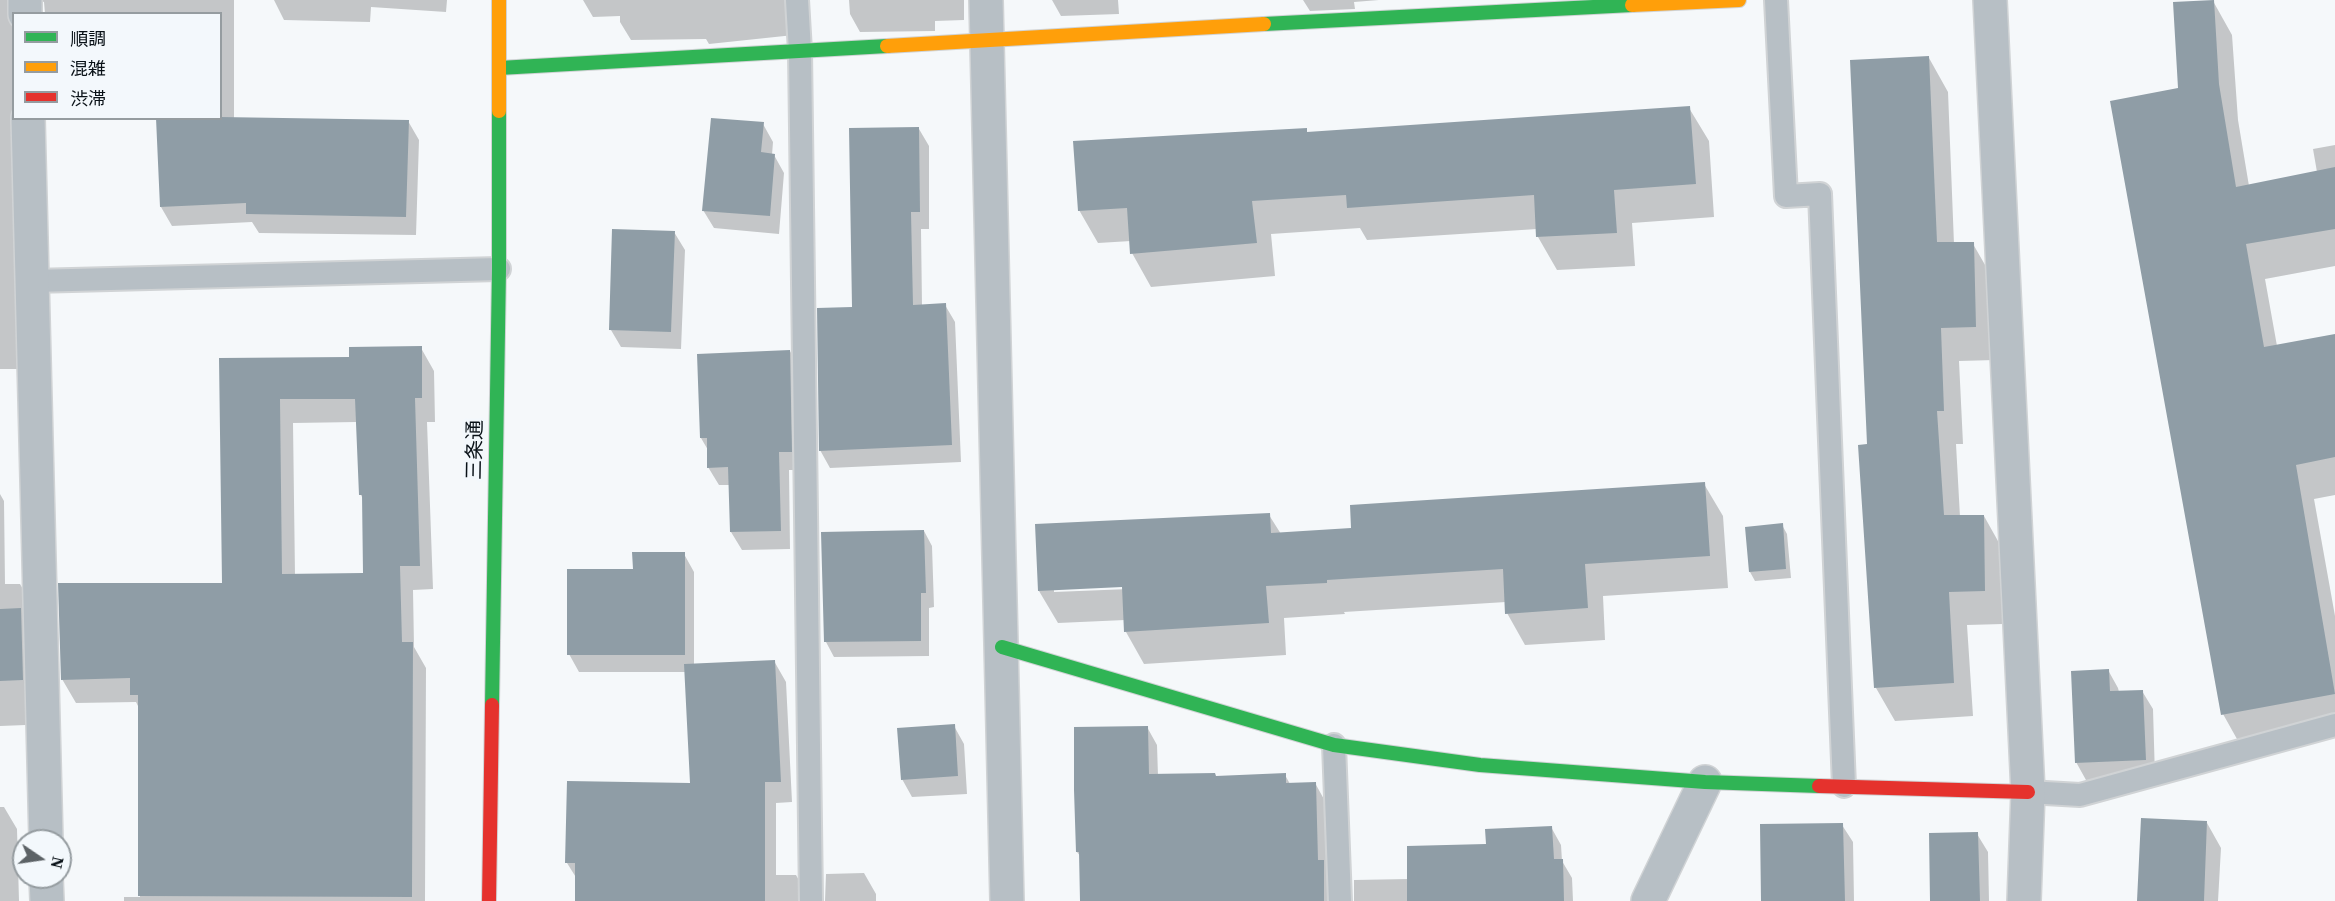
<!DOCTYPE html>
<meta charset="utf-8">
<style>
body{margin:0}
#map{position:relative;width:2335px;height:901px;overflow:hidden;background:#f5f8fa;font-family:"Source Serif 4","Noto Sans JP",serif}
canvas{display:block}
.legend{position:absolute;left:12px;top:12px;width:210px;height:108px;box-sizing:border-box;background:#f3f8fc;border:2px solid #959ca0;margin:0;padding:8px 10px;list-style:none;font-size:18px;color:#091117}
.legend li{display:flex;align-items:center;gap:12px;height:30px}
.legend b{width:30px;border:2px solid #959ca0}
.north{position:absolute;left:12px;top:829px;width:60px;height:60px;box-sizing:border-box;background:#f3f8fc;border:2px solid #959ca0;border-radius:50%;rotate:103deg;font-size:16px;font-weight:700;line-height:24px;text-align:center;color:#091117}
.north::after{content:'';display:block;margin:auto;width:21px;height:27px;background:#5c6266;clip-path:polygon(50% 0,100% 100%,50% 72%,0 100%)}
</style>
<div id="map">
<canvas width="2335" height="901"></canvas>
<ul class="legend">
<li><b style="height:8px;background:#30b455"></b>順調</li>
<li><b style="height:8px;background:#ff9f0a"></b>混雑</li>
<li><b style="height:8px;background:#e5322d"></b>渋滞</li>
</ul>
<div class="north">N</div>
</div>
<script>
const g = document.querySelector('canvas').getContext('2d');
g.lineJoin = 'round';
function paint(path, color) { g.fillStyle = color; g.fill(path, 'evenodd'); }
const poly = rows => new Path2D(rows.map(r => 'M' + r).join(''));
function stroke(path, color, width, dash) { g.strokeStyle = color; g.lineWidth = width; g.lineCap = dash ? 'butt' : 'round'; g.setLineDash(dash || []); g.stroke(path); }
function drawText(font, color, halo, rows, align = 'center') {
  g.font = font + ' "Source Serif 4","Noto Sans JP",serif'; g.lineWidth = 6; g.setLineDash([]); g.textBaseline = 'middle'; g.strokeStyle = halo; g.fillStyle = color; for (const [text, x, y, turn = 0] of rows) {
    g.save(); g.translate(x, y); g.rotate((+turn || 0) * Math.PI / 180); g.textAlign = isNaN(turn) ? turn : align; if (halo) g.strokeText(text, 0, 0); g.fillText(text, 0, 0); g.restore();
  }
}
paint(poly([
 [0,0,34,0,14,14,14,118,25,369,0,369],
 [37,0,234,0,234,119,408,121,419,140,416,235,259,233,252,222,172,226,161,207,157,118,220,118,220,14,45,14,44,2],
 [274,0,447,0,446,12,371,7,370,22,284,20],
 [583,0,799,0,794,35,709,44,706,39,631,40,620,22,620,16,593,17],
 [849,0,964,0,964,20,935,21,935,31,860,32,850,14],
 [1052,0,1118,0,1119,14,1061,16],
 [1303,0,1379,0,1354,2,1355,9,1310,11],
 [2213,1,2232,35,2238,120,2249,186,2317,172,2313,149,2335,145,2335,266,2265,279,2277,346,2335,336,2335,495,2314,499,2335,616,2335,731,2242,748,2223,714,2180,90],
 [1929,58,1948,92,1954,244,1973,244,1992,277,1995,360,1959,361,1963,444,1956,444,1960,517,1984,516,2003,550,2003,624,1967,625,1973,716,1895,721,1876,688,1868,445],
 [1689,108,1709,141,1714,217,1632,223,1635,266,1557,270,1538,237,1537,229,1367,240,1360,228,1271,234,1275,276,1151,287,1132,253,1131,241,1098,243,1079,210,1306,130,1308,133],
 [763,124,773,142,772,155,774,155,784,173,779,234,714,228,703,210],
 [919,129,929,146,929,229,921,229,922,306,945,305,955,322,961,462,830,468,820,450,853,309],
 [674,232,685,250,681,349,621,347,611,330],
 [421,348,434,371,435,422,427,422,433,589,413,590,414,647,426,668,425,901,124,901,124,897,140,897,139,708,136,702,76,703,62,679,223,584,220,360,351,358],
 [357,422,361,495,363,499,365,575,295,576,293,423],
 [790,351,800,369,801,470,789,470,790,549,742,550,731,532,730,485,719,485,708,467,708,450,701,438],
 [1704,484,1723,516,1728,588,1603,596,1605,640,1525,645,1507,613,1506,602,1344,612,1345,614,1284,618,1286,655,1144,664,1126,632,1125,620,1058,623,1039,591,1037,525,1269,515,1281,534,1353,530],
 [1129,586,1129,589,1054,592,1054,589],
 [0,494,4,501,5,584,20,584,31,603,33,699,26,699,26,725,0,726],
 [1782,525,1787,534,1791,578,1755,581,1750,572],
 [924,531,932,546,934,607,929,608,929,656,834,657,826,642],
 [684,554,694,572,694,665,774,661,786,682,792,802,776,803,776,875,796,875,808,896,809,901,576,901,577,879,567,863,691,784,686,672,579,672,569,654,634,571],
 [2108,670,2118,688,2119,692,2142,691,2153,709,2155,777,2086,780,2076,762],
 [954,726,964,744,967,794,912,797,902,779],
 [1147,727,1157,745,1158,776,1217,778,1285,775,1290,784,1315,783,1325,801,1327,869,1333,879,1335,901,1081,901,1081,857,1077,852],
 [0,807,4,807,17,829,19,901,0,901],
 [2207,823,2221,848,2218,901,2139,901],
 [1842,825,1853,842,1854,901,1763,901],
 [1551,827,1561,845,1562,861,1572,878,1573,901,1354,901,1354,880,1409,879,1487,846],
 [1977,834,1988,852,1989,901,1931,901],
 [864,873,876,894,876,901,825,901,826,874]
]), '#0003');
paint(poly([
 [2214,0,2219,84,2236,187,2335,167,2335,229,2246,244,2264,347,2335,334,2335,457,2296,465,2335,694,2221,715,2110,101,2178,88,2173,2],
 [1929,56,1937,242,1974,242,1976,327,1941,328,1944,411,1937,411,1944,515,1984,515,1985,591,1949,592,1954,683,1874,688,1858,445,1867,444,1850,60],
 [1690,106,1696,184,1614,190,1617,233,1536,237,1534,195,1347,208,1346,195,1252,201,1257,243,1130,254,1127,208,1078,211,1073,141,1307,128,1307,132],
 [220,117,409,120,406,217,246,214,246,203,160,207,156,118],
 [711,118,764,122,761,152,775,154,770,216,702,211],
 [919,127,920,212,911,212,913,305,946,303,952,445,819,451,817,308,852,307,849,128],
 [612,229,675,231,671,332,609,330],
 [422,346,422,398,415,398,420,566,400,566,402,642,413,642,412,897,138,896,138,695,130,695,130,678,61,680,58,583,222,583,219,358,349,357,349,347],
 [280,399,355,399,359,495,362,495,363,573,282,574],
 [790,350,792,452,779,452,781,531,730,532,728,467,707,468,707,438,700,438,697,354],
 [1705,482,1710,556,1585,564,1588,608,1505,614,1503,569,1327,580,1327,583,1266,586,1269,623,1124,632,1122,587,1038,591,1035,524,1270,513,1271,533,1351,528,1350,505],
 [1783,523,1786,569,1749,572,1745,527],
 [924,530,926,593,921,593,921,641,824,642,821,532],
 [632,552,685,552,685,655,567,655,567,569,633,569],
 [21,608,23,680,0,681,0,609],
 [775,660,781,782,765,782,765,901,575,901,575,863,565,863,567,781,690,783,684,664],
 [2109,669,2110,691,2143,690,2146,760,2075,763,2071,671],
 [955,724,958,776,901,780,897,728],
 [1148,726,1149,774,1215,773,1216,776,1286,773,1286,783,1316,782,1318,860,1324,860,1324,901,1080,901,1079,852,1076,852,1074,790,1074,727],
 [2141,818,2207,821,2204,901,2137,901],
 [1843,823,1845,901,1761,901,1760,824],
 [1552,826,1554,859,1563,859,1564,901,1407,901,1407,846,1486,844,1485,829],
 [1978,832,1980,901,1930,901,1929,833]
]), '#8f9da6');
const lane = poly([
 [797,0,800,51,811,901],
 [1776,0,1786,196,1820,194,1844,786],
 [33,281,499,269],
 [1334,745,1340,901],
 [2028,792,2080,795,2335,725]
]);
const street = poly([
 [25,0,25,14],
 [986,0,1007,901],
 [1990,0,2028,792,2024,901],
 [28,118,46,841],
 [46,877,47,901],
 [1648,901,1705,782]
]);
const fast = poly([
 [1264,24,1632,5],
 [499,68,887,46],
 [1002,647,1334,745,1480,765,1705,782,1819,786],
 [492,705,499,269,499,111]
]);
const slow = poly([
 [499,0,499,111],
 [1632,5,1739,0],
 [887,46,1264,24]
]);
const jam = poly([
 [1819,786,2028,792],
 [489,901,492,705]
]);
stroke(lane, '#d0d3d5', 26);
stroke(street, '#d0d3d5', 36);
stroke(fast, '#d0d3d5', 16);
stroke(slow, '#d0d3d5', 16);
stroke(jam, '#d0d3d5', 16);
stroke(lane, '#b7bfc5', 22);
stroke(street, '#b7bfc5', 33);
stroke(fast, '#30b455', 14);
stroke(slow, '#ff9f0a', 14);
stroke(jam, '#e5322d', 14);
drawText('20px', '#091117', '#f3f8fc', [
 ["三条通",476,450,-89]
]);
</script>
